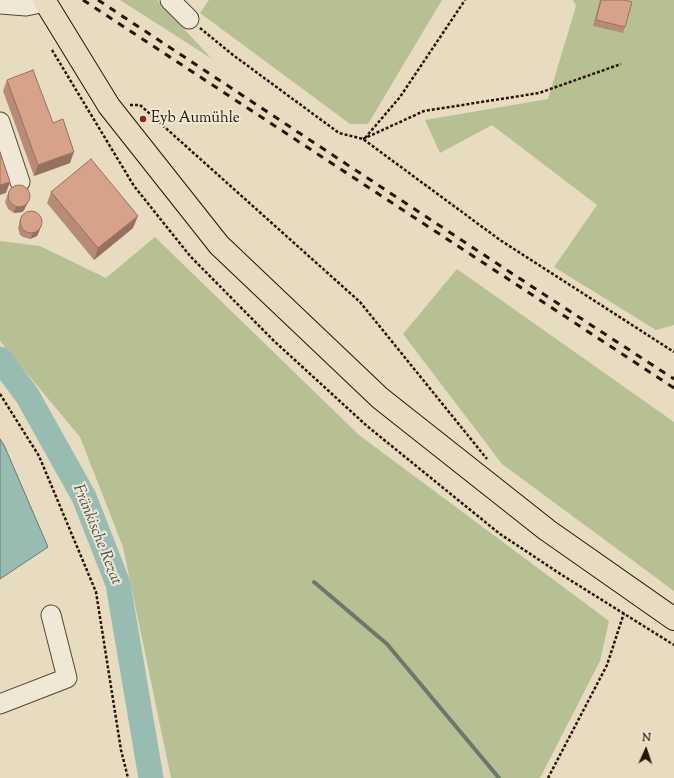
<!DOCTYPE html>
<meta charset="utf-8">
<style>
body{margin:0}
#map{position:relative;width:674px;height:778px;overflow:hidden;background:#e7dcc0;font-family:"Sorts Mill Goudy",serif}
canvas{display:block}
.north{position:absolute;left:626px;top:730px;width:40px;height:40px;-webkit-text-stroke:3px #efe8d6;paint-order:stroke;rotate:3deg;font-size:11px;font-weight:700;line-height:16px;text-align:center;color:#261401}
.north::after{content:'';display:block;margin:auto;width:14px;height:18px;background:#261401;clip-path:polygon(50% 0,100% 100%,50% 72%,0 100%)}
</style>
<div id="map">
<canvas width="674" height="778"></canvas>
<div class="north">N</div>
</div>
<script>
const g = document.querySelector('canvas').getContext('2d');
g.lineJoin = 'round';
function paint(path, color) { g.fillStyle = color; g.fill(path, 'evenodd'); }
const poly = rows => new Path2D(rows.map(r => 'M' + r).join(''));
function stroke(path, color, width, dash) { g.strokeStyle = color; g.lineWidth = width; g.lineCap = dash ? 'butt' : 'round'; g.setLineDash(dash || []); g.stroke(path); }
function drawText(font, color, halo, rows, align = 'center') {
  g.font = font + ' "Sorts Mill Goudy",serif'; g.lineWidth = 4; g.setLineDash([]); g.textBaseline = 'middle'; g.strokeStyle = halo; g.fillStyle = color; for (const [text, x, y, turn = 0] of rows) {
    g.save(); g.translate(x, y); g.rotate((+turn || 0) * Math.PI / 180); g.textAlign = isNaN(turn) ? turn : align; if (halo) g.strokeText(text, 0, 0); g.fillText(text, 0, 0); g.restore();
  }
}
paint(poly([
 [120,0,157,0,212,59],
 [209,0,442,0,368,124,350,124,200,13],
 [573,0,674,0,674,325,656,330,554,267,597,205,492,125,440,153,425,120,548,99,576,6],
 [155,237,359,435,609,621,600,661,540,778,171,778,123,547,80,437,0,341,0,241,40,246,106,278],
 [457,269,674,422,674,591,502,464,403,334]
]), '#b7c092');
const water = poly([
 [0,439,4,445,48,547,0,579,0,439]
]);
paint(water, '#97bcb2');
stroke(water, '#6a796b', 1);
stroke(poly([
 [314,582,387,644,499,778]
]), '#6a796b', 4);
stroke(poly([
 [0,359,27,395,84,497,118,584,151,778]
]), '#97bcb2', 25);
const minor = poly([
 [170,0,189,19],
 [0,4,26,6,45,2],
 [0,122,20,182],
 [0,704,67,678,51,615]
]);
const major = poly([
 [44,0,109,106,219,245,380,398,547,530,674,619]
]);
stroke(minor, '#564631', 21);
stroke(major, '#261401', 24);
stroke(poly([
 [200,28,233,55,339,133,363,139,500,240,674,352],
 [52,50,134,186,190,256,273,340,367,426,500,534,562,575,674,645],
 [130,105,140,105,360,302,487,459],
 [365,138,400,97,465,0],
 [363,139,424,111,539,93,621,64],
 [0,394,39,456,96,592,121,750,128,778],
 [548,778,607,665,624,613]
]), '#261401', 2.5, [3, 2]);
stroke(minor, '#efe8d6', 19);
stroke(major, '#e7dcc0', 22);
stroke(poly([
 [83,0,674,388],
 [98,0,528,284,674,379]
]), '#261401', 3, [7, 7]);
paint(poly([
 [600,0,625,27,623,33,593,26],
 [7,80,53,123,70,163,34,176,3,91],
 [10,189,30,198,24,210,22,212,14,213,8,209,5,202],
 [51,192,133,228,94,260,47,203],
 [22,215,40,230,37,236,30,239,23,237,20,235,18,228]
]), '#b88b76');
paint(poly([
 [74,152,70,163,34,176,38,165],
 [10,182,6,193,0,195,0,185],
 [30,198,24,210,22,212,14,213,16,207],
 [138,216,133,228,94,260,98,248],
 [42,224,37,236,30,239,33,233]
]), '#967160');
const building = poly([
 [601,0,623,0,632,2,625,27,596,20,601,0],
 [33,70,53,123,63,119,74,152,38,165,7,80,33,70],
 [0,152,10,182,0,185,0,152],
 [91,159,138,216,98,248,51,192,91,159],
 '8 196a11 11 0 1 1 22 0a11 11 0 1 1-22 0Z',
 '20 222a11 11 0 1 1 22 0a11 11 0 1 1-22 0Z'
]);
paint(building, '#d6a289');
stroke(building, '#967160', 1);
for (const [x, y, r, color] of [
 [143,119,4,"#8f2418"]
]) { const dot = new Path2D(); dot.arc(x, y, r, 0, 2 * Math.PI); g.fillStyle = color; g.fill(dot); stroke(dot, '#efe8d6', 1.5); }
drawText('15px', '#261401', '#efe8d6', [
 ["Eyb Aumühle",151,119]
], 'left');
drawText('italic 16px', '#4e4f3f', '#efe8d6', [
 ["Fränkische Rezat",96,535,68]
]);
</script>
